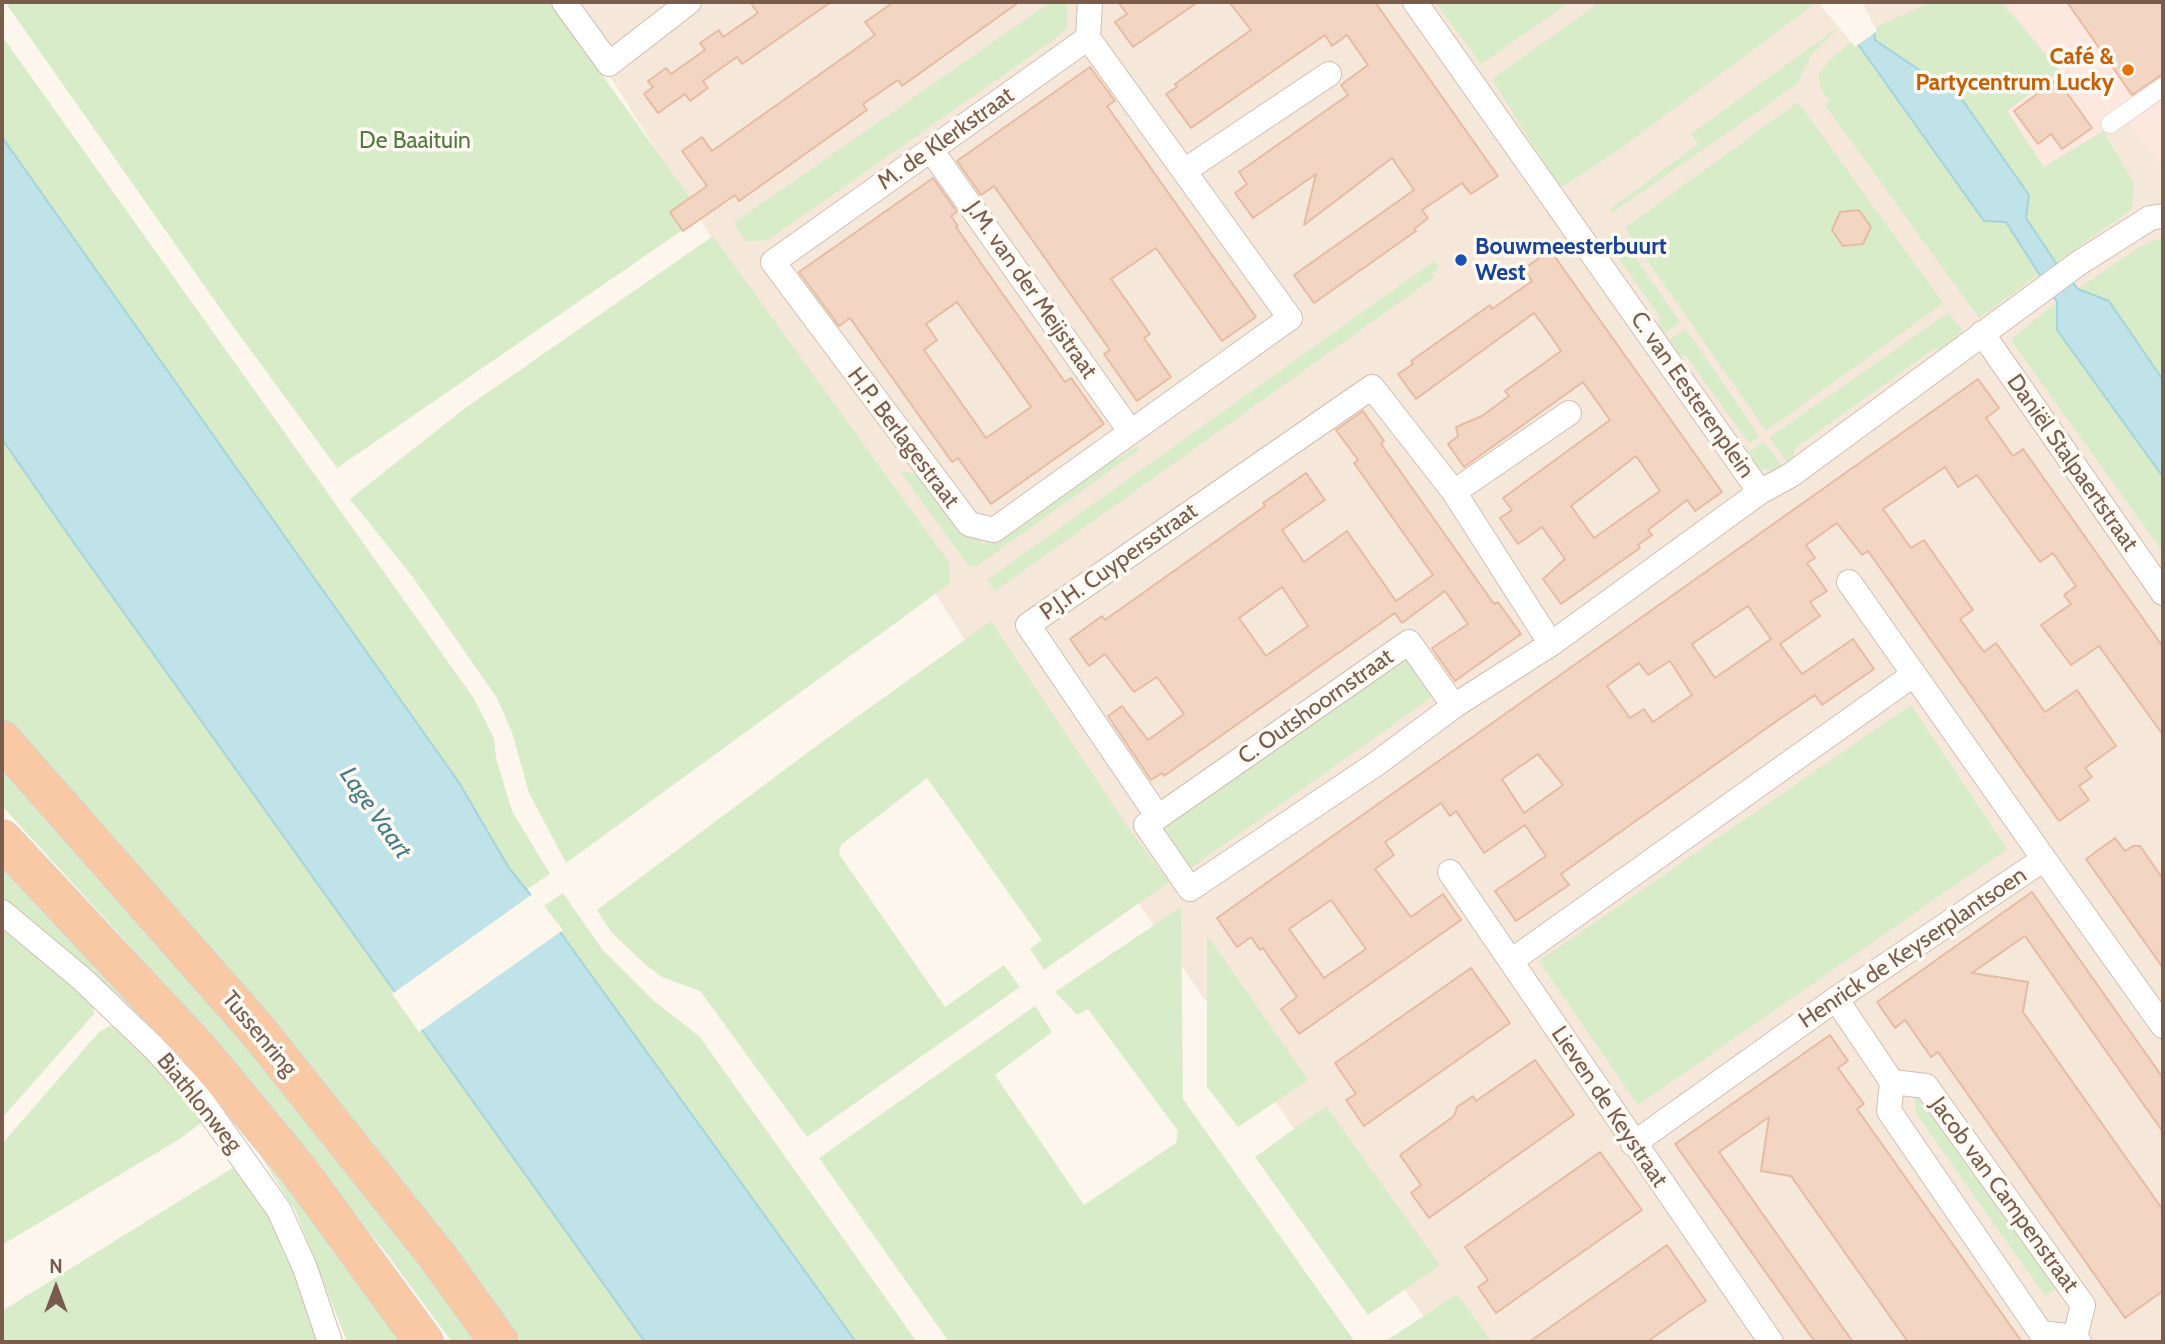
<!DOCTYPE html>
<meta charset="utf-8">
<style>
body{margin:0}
#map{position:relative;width:2165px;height:1344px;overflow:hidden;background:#fdf6ec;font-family:Cabin,sans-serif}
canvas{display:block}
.frame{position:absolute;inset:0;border:4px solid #7a5c4d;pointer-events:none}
.north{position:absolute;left:21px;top:1253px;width:70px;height:70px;-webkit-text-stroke:5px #fffaf3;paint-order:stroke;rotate:0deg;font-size:19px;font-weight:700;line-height:28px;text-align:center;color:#7a5c4d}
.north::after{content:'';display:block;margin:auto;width:24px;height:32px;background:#7a5c4d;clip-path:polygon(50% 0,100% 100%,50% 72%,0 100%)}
</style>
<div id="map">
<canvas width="2165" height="1344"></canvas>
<div class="frame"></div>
<div class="north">N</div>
</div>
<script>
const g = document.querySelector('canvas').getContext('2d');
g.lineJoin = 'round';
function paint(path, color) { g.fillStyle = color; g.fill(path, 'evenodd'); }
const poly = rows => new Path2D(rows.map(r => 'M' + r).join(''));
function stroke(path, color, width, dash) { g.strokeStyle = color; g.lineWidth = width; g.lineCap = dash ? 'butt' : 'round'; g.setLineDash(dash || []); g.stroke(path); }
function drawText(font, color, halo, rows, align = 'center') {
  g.font = font + ' Cabin,sans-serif'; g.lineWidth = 7; g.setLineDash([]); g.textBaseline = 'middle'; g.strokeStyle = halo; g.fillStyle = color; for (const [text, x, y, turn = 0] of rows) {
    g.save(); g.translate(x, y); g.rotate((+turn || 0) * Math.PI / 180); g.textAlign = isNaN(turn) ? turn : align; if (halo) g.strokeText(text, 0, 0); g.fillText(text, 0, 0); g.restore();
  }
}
paint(poly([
 [563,2,2163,2,2163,1342,1441,1342,1046,769]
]), '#f5e8da');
paint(poly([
 [2006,2,2163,2,2163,168,2125,117,2044,168,2007,111,2060,71]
]), '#fde8e0');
paint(poly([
 [5,2,550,2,703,216,337,468,227,318],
 [1050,2,1067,2,1067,28,1055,39,768,240,746,241,734,223],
 [1435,2,1570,2,1481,64],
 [1600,2,1817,2,1613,154,1560,188,1492,79],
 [1932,2,2001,2,2060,71,2007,111,2044,167,2103,131,2134,183,2132,209,2056,263,2025,218,2029,194,1961,98,1875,40,1874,28],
 [1841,25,1811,55,1797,84,1612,213,1609,210,1698,144,1691,134],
 [2,36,473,697,494,738,496,758,512,811,550,874,526,890,509,868,458,781,408,709,2,137],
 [1854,40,1984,221,2006,222,2039,274,1979,318,1825,105,1830,101,1820,87,1819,74,1832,58],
 [1798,102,1943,303,1766,431,1625,228],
 [1617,231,1680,322,1661,336,1658,332,1660,317,1615,253,1602,253,1596,246],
 [713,236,950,564,949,584,566,863,529,793,512,732,497,698,412,576,350,499,464,409],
 [2163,237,2163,379,2109,301,2078,289,2141,246],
 [1434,261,1439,267,1432,273,1435,277,995,591,987,580],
 [2057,302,2057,330,2163,477,2163,552,2011,340],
 [1948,313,1963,331,1954,338,1958,343,1947,350,1934,349,1795,448,1793,460,1787,463,1770,437],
 [1686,329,1759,436,1749,443,1686,356,1674,354,1665,342],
 [2,439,255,797,645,1342,522,1342,418,1203,2,722],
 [1764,442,1782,466,1773,471,1755,467,1744,455],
 [1137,446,1140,449,977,566,968,565,900,471,917,474,983,544,1112,454,1118,459],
 [991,621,1127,826,1169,882,1044,970,1030,949,1042,940,927,778,841,845,839,854,945,1007,1004,965,1020,987,807,1137,700,991,662,977,646,965,612,933,597,910,823,741],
 [1408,656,1435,695,1188,870,1161,831],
 [1911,705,2007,849,1638,1105,1539,961],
 [2,757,147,920,483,1342,452,1342,383,1249,230,1063,121,936,2,806],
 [2,859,91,956,167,1048,2,900],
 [563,893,602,949,654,1001,700,1037,917,1342,856,1342,541,908],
 [1181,907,1183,1099,1355,1342,949,1342,819,1158,1035,1006,1052,1032,995,1075,1084,1205,1176,1143,1178,1131,1088,1009,1077,1015,1055,992],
 [2,921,92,1001,94,1014,2,1118],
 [1207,935,1308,1080,1238,1127,1207,1087],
 [109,1026,117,1027,207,1119,178,1140,2,1245,2,1144,99,1032],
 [1915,1097,1923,1097,2058,1288,2045,1296,1916,1113],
 [1326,1106,1440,1265,1368,1315,1255,1157],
 [260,1155,295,1195,409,1342,347,1342,296,1212],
 [239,1164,274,1213,319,1342,2,1342,2,1311],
 [1457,1294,1492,1342,1387,1342,1386,1341]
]), '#d8ecc9');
const water = poly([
 [1874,28,1875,40,1961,98,2029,195,2026,218,2056,263,2078,289,2109,301,2163,380,2163,477,2057,330,2057,302,2006,222,1984,221,1855,40,1874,28],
 [2,137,458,781,509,868,558,929,856,1342,645,1342,72,540,2,439,2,137]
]);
paint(water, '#bfe3e8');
stroke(water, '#a5d3da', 2);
paint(poly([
 [1818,2,1862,2,1877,31,1855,47],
 [534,893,563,930,419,1032,392,994]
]), '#fdf6ec');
const building = poly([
 [750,2,831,2,742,64,737,57,703,81,708,88,690,101,685,94,658,113,644,94,653,87,648,81,666,68,671,74,705,50,700,43,719,30,723,37,758,13,750,2],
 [894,2,1019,2,902,86,898,80,863,104,867,110,739,201,735,195,683,231,670,212,707,186,682,151,702,137,712,151,875,35,865,22,894,2],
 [1118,2,1198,2,1133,47,1115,22,1127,14,1118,2],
 [1229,2,1375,2,1498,176,1471,194,1462,183,1422,210,1428,218,1414,229,1416,231,1314,303,1294,275,1414,190,1392,158,1304,225,1316,174,1253,218,1235,193,1247,184,1239,172,1348,95,1341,85,1368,65,1347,35,1332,46,1325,35,1191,128,1166,94,1177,87,1175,84,1251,30,1229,2],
 [2067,2,2163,2,2163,74,2132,95,2067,2],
 [1090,67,1115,101,1107,106,1256,317,1222,341,1156,248,1111,279,1150,334,1144,338,1171,377,1137,401,1104,354,1110,350,994,186,981,195,957,161,1090,67],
 [2057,79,2092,128,2062,149,2051,134,2038,144,2014,111,2057,79],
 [933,178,957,212,951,216,958,226,956,227,983,266,1065,382,1071,378,1104,424,991,504,958,458,952,462,850,318,839,326,799,272,933,178],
 [957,302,1031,407,986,438,924,350,937,340,926,324,957,302],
 [1859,210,1871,227,1863,244,1843,246,1832,230,1840,212,1859,210],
 [1550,250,1722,492,1695,511,1687,500,1648,530,1652,535,1638,545,1640,548,1561,604,1543,579,1565,559,1542,527,1518,544,1500,518,1512,510,1503,498,1610,420,1583,382,1464,467,1448,444,1458,436,1456,427,1482,416,1509,396,1505,391,1561,351,1548,332,1534,313,1416,399,1398,374,1413,364,1411,361,1490,305,1492,309,1532,281,1524,269,1550,250],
 [1636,456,1660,491,1594,538,1571,506,1636,456],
 [1978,379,1999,408,1986,418,2013,456,2023,449,2163,647,2163,735,2099,646,2071,665,2041,625,2071,604,2064,595,2076,586,2053,553,2040,562,1977,475,1958,487,1945,467,1883,509,1911,548,1924,540,1973,610,1960,619,1984,652,1996,643,2045,712,2077,690,2116,746,2085,768,2092,777,2079,786,2089,800,2059,821,1868,551,1862,555,1837,523,1806,545,1815,558,1807,563,1827,591,1810,602,1820,616,1780,644,1802,674,1853,639,1874,669,1822,705,1815,695,1781,718,1561,874,1569,885,1516,921,1495,891,1546,856,1525,825,1484,853,1456,811,1450,816,1441,803,1385,842,1394,855,1375,869,1411,917,1443,894,1461,920,1299,1034,1281,1009,1297,997,1263,948,1260,950,1251,937,1237,947,1217,918,1978,379],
 [1748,606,1771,639,1715,678,1692,644,1748,606],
 [1670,661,1692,695,1653,722,1644,709,1630,718,1607,686,1639,663,1648,675,1670,661],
 [1538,754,1563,785,1524,813,1502,779,1538,754],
 [1331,900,1366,949,1324,978,1289,929,1331,900],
 [1363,411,1384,441,1381,444,1494,604,1498,602,1521,634,1455,681,1432,648,1468,624,1445,591,1402,623,1395,613,1164,776,1162,773,1151,780,1108,716,1122,706,1148,740,1184,714,1157,677,1134,692,1105,654,1089,666,1070,639,1102,616,1105,620,1233,529,1265,506,1263,503,1306,473,1325,500,1282,530,1304,562,1347,531,1396,601,1433,575,1354,463,1358,460,1336,430,1363,411],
 [1282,587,1308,626,1266,656,1239,618,1282,587],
 [2115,838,2125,851,2133,846,2140,846,2163,879,2163,968,2086,859,2115,838],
 [2032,892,2163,1078,2163,1132,2025,936,1972,973,2028,982,2023,1012,2163,1210,2163,1291,2125,1318,1938,1052,1931,1057,1905,1020,1895,1028,1877,1002,2032,892],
 [1471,968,1510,1023,1364,1126,1346,1100,1356,1094,1335,1063,1471,968],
 [1830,1035,1848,1061,1838,1068,1864,1104,1857,1109,2022,1342,1908,1342,1791,1176,1761,1171,1769,1117,1719,1152,1853,1342,1815,1342,1675,1144,1830,1035],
 [1535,1060,1574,1115,1429,1218,1411,1193,1421,1185,1400,1155,1454,1116,1457,1107,1473,1096,1476,1101,1535,1060],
 [1600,1152,1642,1210,1496,1313,1478,1287,1488,1280,1465,1247,1600,1152],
 [1667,1245,1706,1301,1689,1312,1647,1342,1529,1342,1667,1245]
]);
paint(building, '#f3d5c3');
stroke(building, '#e6bba3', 2);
const pedestrian = poly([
 [2110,124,2163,87]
]);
const minor = poly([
 [564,2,609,64,689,2],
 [1415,2,1760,492,1791,475,2079,263,2150,218,2163,216],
 [1088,38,1290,318,994,530,969,524,773,262,1088,38,1090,2],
 [931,150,1130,431],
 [1184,171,1329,74],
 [1982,333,2163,593],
 [1454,492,1569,413],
 [1551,644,1454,492,1372,387,1028,625,1158,817,1146,825,1190,889,1376,764,1454,706,1551,644,1760,492],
 [1158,817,1409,642,1454,706],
 [2044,859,2163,1026],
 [1450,872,1771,1342],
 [2,912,81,978,153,1047,198,1096,279,1210,305,1268,330,1342],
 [1511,961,1913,675],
 [1836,999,1892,1082,1889,1111,2041,1333,2075,1337,2079,1342],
 [1892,1082,1926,1086,2083,1305,2075,1337],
 [1633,1144,1836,999,2044,859,1849,582]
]);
const trunk = poly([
 [2,740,258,1031,438,1257,499,1342],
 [2,839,201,1052,300,1172,424,1342]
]);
stroke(pedestrian, '#d1beb0', 19);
stroke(minor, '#d1beb0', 26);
stroke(trunk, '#dad1cd', 40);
stroke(pedestrian, '#fff', 18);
stroke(minor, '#fff', 24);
stroke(trunk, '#f9c8a4', 38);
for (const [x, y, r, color] of [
 [2128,70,7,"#e8710a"],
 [1461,260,7,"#1a4fb4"]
]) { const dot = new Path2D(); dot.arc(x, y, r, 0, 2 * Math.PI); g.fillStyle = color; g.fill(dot); stroke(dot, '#fffaf3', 2.5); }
drawText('bold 23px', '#c56008', '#fffaf3', [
 ["Café &",2114,57],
 ["Partycentrum Lucky",2114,83]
], 'right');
drawText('23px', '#7a5c4d', '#fffaf3', [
 ["M. de Klerkstraat",946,139,-35],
 ["J.M. van der Meijstraat",1031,290,55],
 ["C. van Eesterenplein",1692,395,55],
 ["H.P. Berlagestraat",903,438,53],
 ["Daniël Stalpaertstraat",2072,463,55],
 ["P.J.H. Cuypersstraat",1119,562,-35],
 ["C. Outshoornstraat",1316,707,-35],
 ["Henrick de Keyserplantsoen",1913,948,-34],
 ["Tussenring",259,1034,50],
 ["Biathlonweg",199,1103,51],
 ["Lieven de Keystraat",1609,1107,56],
 ["Jacob van Campenstraat",2004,1195,54]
]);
drawText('23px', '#537a41', '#fffaf3', [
 ["De Baaituin",415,141]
]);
drawText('bold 23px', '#164399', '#fffaf3', [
 ["Bouwmeesterbuurt",1475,247],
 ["West",1475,273]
], 'left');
drawText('italic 24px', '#437c86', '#fffaf3', [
 ["Lage Vaart",375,813,55]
]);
</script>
